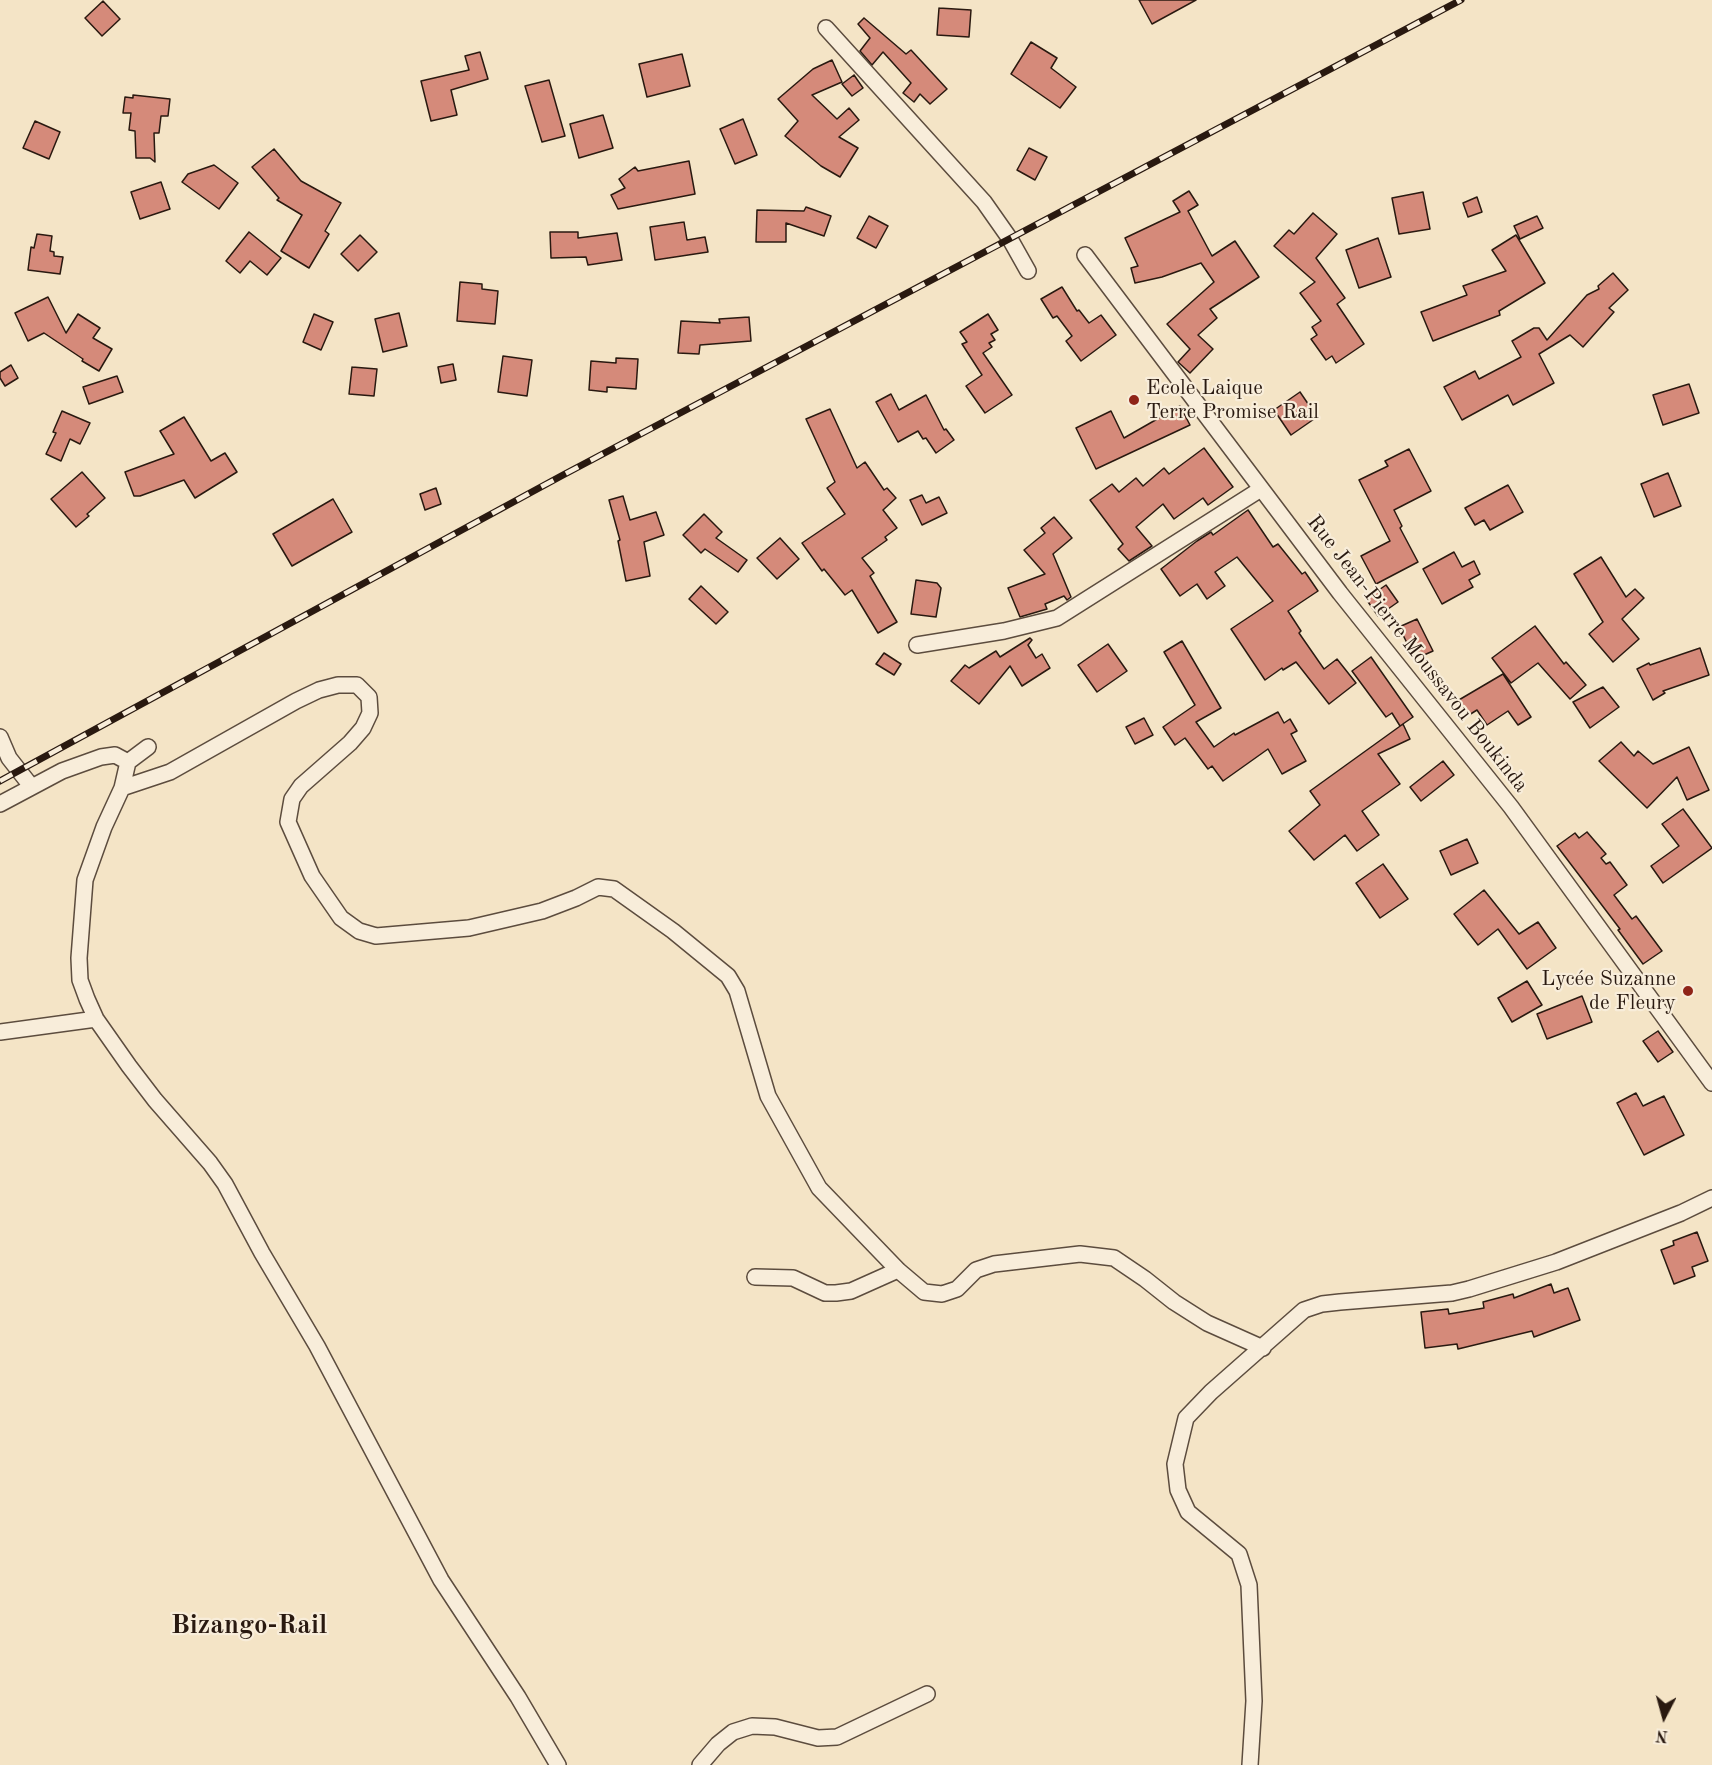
<!DOCTYPE html>
<meta charset="utf-8">
<style>
body{margin:0}
#map{position:relative;width:1712px;height:1765px;overflow:hidden;background:#f4e4c6;font-family:"Old Standard TT",serif}
canvas{display:block}
.north{position:absolute;left:1634px;top:1687px;width:60px;height:60px;-webkit-text-stroke:4px #f8edda;paint-order:stroke;rotate:186deg;font-size:16px;font-weight:700;line-height:24px;text-align:center;color:#291910}
.north::after{content:'';display:block;margin:auto;width:21px;height:27px;background:#291910;clip-path:polygon(50% 0,100% 100%,50% 72%,0 100%)}
</style>
<div id="map">
<canvas width="1712" height="1765"></canvas>
<div class="north">N</div>
</div>
<script>
const g = document.querySelector('canvas').getContext('2d');
g.lineJoin = 'round';
function paint(path, color) { g.fillStyle = color; g.fill(path, 'evenodd'); }
const poly = rows => new Path2D(rows.map(r => 'M' + r).join(''));
function stroke(path, color, width, dash) { g.strokeStyle = color; g.lineWidth = width; g.lineCap = dash ? 'butt' : 'round'; g.setLineDash(dash || []); g.stroke(path); }
function drawText(font, color, halo, rows, align = 'center') {
  g.font = font + ' "Old Standard TT",serif'; g.lineWidth = 4.5; g.setLineDash([]); g.textBaseline = 'middle'; g.strokeStyle = halo; g.fillStyle = color; for (const [text, x, y, turn = 0] of rows) {
    g.save(); g.translate(x, y); g.rotate((+turn || 0) * Math.PI / 180); g.textAlign = isNaN(turn) ? turn : align; if (halo) g.strokeText(text, 0, 0); g.fillText(text, 0, 0); g.restore();
  }
}
const building = poly([
 [1139,0,1196,0,1152,24,1139,0],
 [103,1,120,19,102,36,85,18,103,1],
 [939,8,971,10,969,37,937,35,939,8],
 [864,18,906,54,911,50,947,89,930,104,920,94,914,102,903,93,911,83,883,52,872,65,860,51,870,38,858,24,864,18],
 [1031,42,1057,58,1051,68,1076,87,1060,108,1011,74,1031,42],
 [480,52,488,79,451,90,457,115,431,121,421,81,469,70,465,56,480,52],
 [682,54,690,86,647,97,639,64,682,54],
 [832,60,842,82,812,95,837,119,849,108,859,120,839,137,858,148,840,177,821,166,785,136,798,121,778,99,813,69,832,60],
 [854,75,863,88,852,96,842,84,854,75],
 [549,80,565,136,542,142,525,86,549,80],
 [133,95,170,99,168,116,161,116,159,133,154,133,155,162,150,158,136,158,135,131,129,130,131,113,123,113,125,97,133,98,133,95],
 [603,115,613,148,579,158,570,124,603,115],
 [743,119,757,155,735,164,720,129,743,119],
 [35,121,60,132,49,159,23,148,35,121],
 [1029,148,1047,157,1035,180,1017,170,1029,148],
 [274,149,301,181,341,203,325,231,329,234,309,268,281,251,302,215,277,200,279,198,252,167,274,149],
 [689,161,695,194,618,209,611,195,625,188,619,179,635,167,638,171,689,161],
 [214,165,238,183,219,209,182,182,188,174,214,165],
 [161,182,170,209,140,219,131,192,161,182],
 [1189,191,1198,205,1188,211,1212,256,1235,241,1259,277,1210,309,1217,318,1198,335,1213,349,1190,373,1178,362,1190,349,1167,324,1214,282,1201,263,1162,277,1135,283,1131,268,1138,266,1125,238,1180,212,1173,201,1189,191],
 [1423,192,1430,229,1399,234,1392,198,1423,192],
 [1477,197,1482,212,1468,217,1463,203,1477,197],
 [806,207,831,216,824,236,786,223,786,242,756,242,757,210,804,211,806,207],
 [1313,213,1337,234,1316,258,1345,298,1337,304,1364,344,1336,363,1332,356,1326,360,1311,339,1317,335,1312,327,1321,321,1300,293,1315,282,1274,246,1289,230,1294,234,1313,213],
 [869,216,888,226,876,248,857,238,869,216],
 [1537,216,1543,228,1520,239,1514,226,1537,216],
 [684,222,687,240,705,237,708,252,655,260,650,227,684,222],
 [249,232,281,258,267,275,250,261,240,273,226,261,249,232],
 [550,232,578,232,578,238,617,233,622,260,588,265,586,257,551,258,550,232],
 [37,234,52,236,50,251,54,252,54,256,63,257,60,274,28,270,31,247,34,248,37,234],
 [360,235,377,252,358,271,341,254,360,235],
 [1516,235,1545,283,1499,311,1500,315,1433,341,1421,312,1467,295,1463,286,1506,271,1492,250,1516,235],
 [1378,238,1391,277,1359,288,1346,250,1378,238],
 [1613,273,1628,290,1609,308,1614,312,1583,347,1570,335,1539,354,1554,383,1513,405,1508,395,1462,420,1444,387,1475,371,1479,379,1521,357,1512,341,1534,328,1539,328,1547,340,1587,295,1599,289,1598,286,1613,273],
 [460,282,482,284,482,289,498,291,495,324,457,321,460,282],
 [1062,287,1077,311,1079,310,1089,323,1101,315,1116,335,1081,361,1066,341,1072,336,1057,316,1053,318,1041,299,1062,287],
 [48,297,66,333,78,314,100,328,93,338,112,349,99,371,82,361,83,359,44,333,28,341,15,313,48,297],
 [399,313,407,346,383,352,375,319,399,313],
 [314,314,333,322,321,350,303,342,314,314],
 [988,314,998,330,991,334,995,340,989,343,992,347,983,353,1012,395,985,413,966,386,982,375,962,344,967,342,960,332,988,314],
 [749,317,751,341,700,345,699,354,678,353,681,321,720,323,719,319,749,317],
 [503,356,532,360,527,396,498,392,503,356],
 [616,358,638,359,636,389,607,387,607,392,589,390,591,361,616,363,616,358],
 [453,364,456,380,441,383,438,367,453,364],
 [11,365,18,378,5,386,0,378,0,372,11,365],
 [352,367,377,369,374,396,349,394,352,367],
 [117,376,123,392,89,404,83,387,117,376],
 [1689,384,1699,413,1663,425,1653,395,1689,384],
 [1300,392,1317,417,1291,435,1274,410,1300,392],
 [891,394,899,410,926,395,944,430,946,429,954,440,936,453,926,438,923,439,918,431,898,442,876,402,891,394],
 [1180,406,1190,425,1096,469,1076,428,1111,411,1124,438,1180,406],
 [830,409,857,468,865,462,884,490,887,488,896,498,883,510,897,528,885,537,887,540,862,558,874,573,870,576,897,622,878,633,852,590,845,595,824,569,822,571,802,543,845,514,827,488,835,482,806,419,830,409],
 [62,411,90,423,80,444,70,439,61,461,46,454,56,433,53,432,62,411],
 [184,417,211,461,225,453,237,472,195,498,184,480,140,496,134,496,125,472,174,454,160,431,184,417],
 [1204,448,1233,487,1208,505,1203,498,1174,519,1163,504,1136,527,1152,546,1129,561,1118,549,1123,544,1090,500,1112,484,1119,492,1136,478,1143,486,1164,468,1169,474,1204,448],
 [1409,449,1431,491,1394,510,1402,526,1400,528,1418,562,1376,584,1361,556,1390,541,1359,480,1388,466,1385,461,1409,449],
 [82,472,105,498,87,514,89,516,76,527,51,499,82,472],
 [1668,473,1681,506,1654,517,1641,484,1668,473],
 [1508,485,1523,512,1490,530,1484,520,1475,525,1465,508,1508,485],
 [436,488,441,504,425,510,420,494,436,488],
 [922,495,926,503,939,497,947,513,922,525,910,500,922,495],
 [623,496,630,520,656,512,664,535,644,542,650,576,626,581,618,541,620,540,609,500,623,496],
 [333,499,352,532,292,566,273,534,333,499],
 [1248,510,1273,547,1278,544,1302,574,1305,572,1318,591,1288,611,1301,631,1299,633,1324,669,1337,659,1356,683,1329,704,1296,662,1283,670,1282,668,1265,680,1231,629,1273,601,1237,557,1215,572,1225,586,1207,599,1197,584,1180,596,1161,569,1197,541,1211,532,1213,535,1248,510],
 [704,514,722,532,716,538,747,560,738,572,705,549,701,553,683,535,704,514],
 [1054,517,1072,538,1053,554,1071,597,1067,600,1064,596,1045,604,1047,609,1020,617,1008,588,1045,574,1024,550,1045,533,1041,528,1054,517],
 [780,538,799,559,777,579,757,558,780,538],
 [1454,552,1462,567,1474,561,1480,574,1469,580,1473,587,1442,604,1423,569,1454,552],
 [1601,557,1626,597,1635,589,1644,598,1622,619,1639,639,1613,662,1589,634,1603,622,1574,574,1601,557],
 [916,580,937,583,941,588,936,617,911,614,916,580],
 [1386,585,1398,602,1378,616,1366,599,1386,585],
 [701,586,728,612,716,624,689,599,701,586],
 [1417,619,1433,651,1415,659,1399,627,1417,619],
 [1535,626,1564,664,1566,662,1586,685,1570,699,1538,663,1511,683,1492,658,1535,626],
 [1030,638,1032,640,1028,645,1036,658,1042,654,1050,668,1022,686,1010,666,979,704,951,681,965,665,969,668,996,651,1000,657,1030,638],
 [1182,641,1221,708,1196,722,1214,747,1234,733,1235,735,1278,712,1284,723,1290,719,1297,731,1291,734,1306,761,1282,774,1268,749,1223,781,1212,766,1208,769,1185,738,1175,745,1163,727,1195,705,1164,652,1182,641],
 [1108,644,1127,671,1097,692,1078,665,1108,644],
 [1700,648,1709,675,1663,691,1665,693,1653,700,1637,669,1649,663,1650,665,1700,648],
 [884,653,901,664,894,675,876,664,884,653],
 [1371,657,1413,717,1400,726,1392,713,1386,717,1352,671,1371,657],
 [1503,674,1531,717,1518,725,1508,711,1487,725,1477,710,1461,720,1452,704,1503,674],
 [1603,687,1619,707,1590,728,1573,702,1603,687],
 [1144,718,1153,735,1135,744,1126,727,1144,718],
 [1403,724,1410,739,1378,754,1400,784,1362,811,1379,835,1357,851,1345,835,1314,860,1289,831,1320,805,1310,791,1403,724],
 [1621,742,1634,756,1638,751,1653,764,1689,747,1709,790,1687,800,1677,777,1647,808,1599,761,1621,742],
 [1443,761,1454,775,1421,801,1410,787,1443,761],
 [1683,809,1712,848,1663,883,1651,866,1679,846,1662,824,1683,809],
 [1587,832,1606,854,1601,858,1606,864,1610,862,1627,885,1614,895,1632,919,1636,916,1662,951,1643,964,1618,930,1620,929,1557,846,1575,833,1579,838,1587,832],
 [1467,839,1478,863,1451,875,1440,851,1467,839],
 [1383,864,1408,899,1380,918,1356,883,1383,864],
 [1484,890,1519,934,1538,922,1556,948,1527,969,1498,929,1478,945,1454,914,1484,890],
 [1527,981,1542,1005,1512,1022,1498,998,1527,981],
 [1582,996,1592,1022,1547,1039,1537,1014,1582,996],
 [1658,1031,1673,1052,1658,1062,1643,1041,1658,1031],
 [1636,1093,1643,1106,1664,1096,1684,1135,1644,1155,1617,1103,1636,1093],
 [1697,1232,1708,1261,1692,1267,1695,1276,1674,1284,1661,1250,1674,1245,1673,1241,1697,1232],
 [1551,1284,1554,1293,1568,1288,1580,1320,1534,1337,1532,1331,1458,1349,1457,1344,1425,1348,1421,1312,1448,1309,1449,1314,1484,1308,1483,1302,1513,1294,1514,1298,1551,1284]
]);
paint(building, '#d58a7a');
stroke(building, '#291910', 1.5);
const minor = poly([
 [826,28,984,202,1010,239,1028,271],
 [1085,255,1340,593,1511,807,1712,1083],
 [917,645,1004,631,1057,618,1261,489],
 [0,737,9,758,31,786],
 [148,747,128,762,122,788,104,827,85,880,79,958,80,980,87,999,96,1019,129,1066,155,1100,210,1163,225,1184,262,1253,317,1346,441,1580,518,1697,558,1765],
 [122,788,170,772,296,701,319,690,338,685,357,685,369,697,370,713,363,728,350,743,301,786,292,799,288,822,312,876,341,918,359,931,376,936,469,928,542,911,576,898,598,887,614,889,673,931,728,976,737,991,768,1096,819,1188,898,1270,924,1292,942,1294,957,1289,976,1270,994,1264,1080,1254,1114,1258,1145,1279,1174,1302,1207,1323,1263,1348],
 [0,804,62,771,101,757,115,755,128,762],
 [0,1032,96,1019],
 [755,1277,793,1278,825,1293,836,1293,851,1291,898,1270],
 [700,1765,718,1744,733,1732,752,1726,775,1727,818,1738,837,1737,927,1694],
 [1250,1765,1254,1701,1249,1585,1239,1554,1188,1512,1178,1490,1175,1464,1186,1418,1211,1392,1304,1310,1322,1304,1340,1302,1452,1293,1469,1289,1556,1262,1681,1213,1712,1198]
]);
stroke(minor, '#5c4c3e', 18);
stroke(minor, '#f8edda', 15);
const rail = poly([
 [0,781,563,475,1461,0]
]);
stroke(rail, '#291910', 7);
stroke(rail, '#f8edda', 4.5, [14]);
for (const [x, y, r, color] of [
 [1134,400,6,"#8f2418"],
 [1688,991,6,"#8f2418"]
]) { const dot = new Path2D(); dot.arc(x, y, r, 0, 2 * Math.PI); g.fillStyle = color; g.fill(dot); stroke(dot, '#f8edda', 2); }
drawText('21px', '#291910', '#f8edda', [
 ["Ecole Laique",1146,388],
 ["Terre Promise Rail",1146,412],
 ["Lycée Suzanne",1676,979,"right"],
 ["de Fleury",1676,1003,"right"]
], 'left');
drawText('21px', '#291910', '#f8edda', [
 ["Rue Jean-Pierre Moussavou Boukinda",1417,654,52]
]);
drawText('bold 27px', '#291910', '#f8edda', [
 ["Bizango-Rail",249,1626]
]);
</script>
